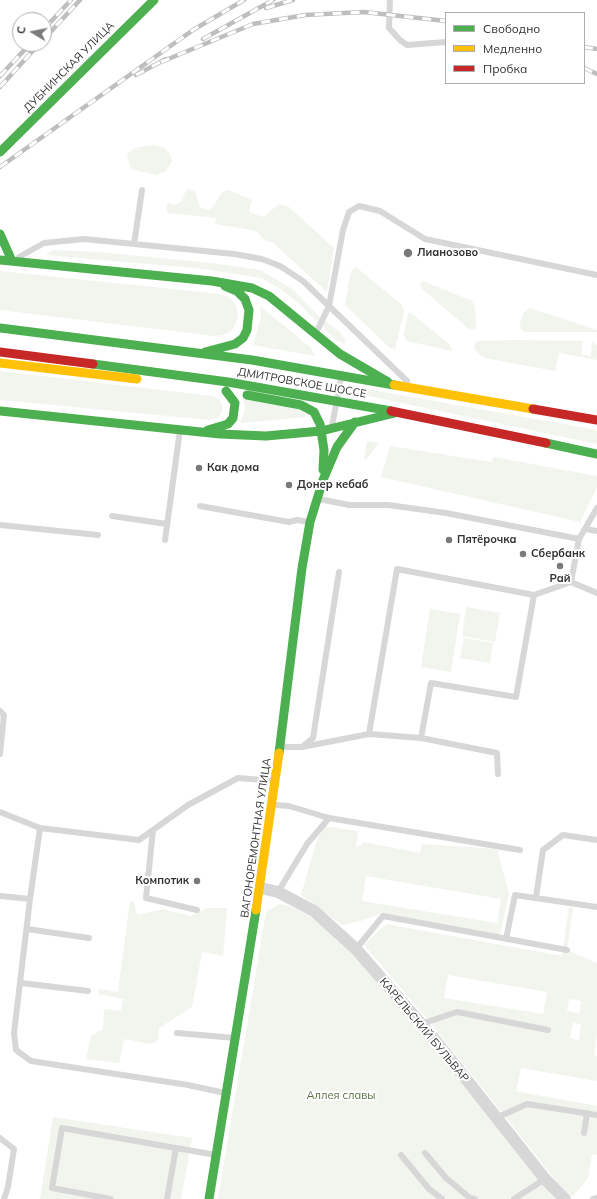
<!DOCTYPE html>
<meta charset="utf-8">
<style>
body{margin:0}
#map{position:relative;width:597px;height:1199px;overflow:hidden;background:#fff;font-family:Mulish,sans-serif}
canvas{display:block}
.legend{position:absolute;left:445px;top:12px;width:140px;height:72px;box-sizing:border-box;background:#fff;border:1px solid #adadad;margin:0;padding:5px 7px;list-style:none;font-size:12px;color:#333}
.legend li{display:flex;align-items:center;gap:8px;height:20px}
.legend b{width:20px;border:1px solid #adadad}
.north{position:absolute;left:12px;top:12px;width:40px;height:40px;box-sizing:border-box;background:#fff;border:1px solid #adadad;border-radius:50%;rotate:280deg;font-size:11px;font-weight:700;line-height:16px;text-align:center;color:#333}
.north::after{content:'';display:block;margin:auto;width:14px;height:18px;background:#7a7a7a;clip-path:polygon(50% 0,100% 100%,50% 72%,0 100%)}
</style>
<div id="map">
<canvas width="597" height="1199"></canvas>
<ul class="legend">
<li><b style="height:5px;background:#4caf50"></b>Свободно</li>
<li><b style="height:5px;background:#ffc107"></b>Медленно</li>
<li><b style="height:5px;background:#c62828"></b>Пробка</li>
</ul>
<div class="north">С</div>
</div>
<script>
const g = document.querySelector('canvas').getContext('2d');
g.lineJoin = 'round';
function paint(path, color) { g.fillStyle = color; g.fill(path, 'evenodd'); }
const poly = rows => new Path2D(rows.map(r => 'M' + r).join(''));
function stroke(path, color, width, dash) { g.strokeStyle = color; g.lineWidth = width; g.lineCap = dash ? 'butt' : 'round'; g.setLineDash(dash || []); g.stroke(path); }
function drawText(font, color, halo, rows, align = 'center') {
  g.font = font + ' Mulish,sans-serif'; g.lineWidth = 4; g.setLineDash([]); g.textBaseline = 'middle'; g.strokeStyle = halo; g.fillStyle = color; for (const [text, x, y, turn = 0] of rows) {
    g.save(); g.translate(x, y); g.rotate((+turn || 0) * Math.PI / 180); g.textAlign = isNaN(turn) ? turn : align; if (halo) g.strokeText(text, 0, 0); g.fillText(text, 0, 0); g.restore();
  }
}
paint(poly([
 [155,145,165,148,170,155,172,161,166,171,156,175,131,169,127,156,130,151,139,147],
 [189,189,195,191,200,207,208,210,213,207,222,192,229,190,252,200,249,212,263,217,279,204,289,207,334,248,327,292,273,243,264,240,257,231,215,224,216,218,167,213,167,203,173,205,180,203,186,191],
 [53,250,98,252,212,263,260,270,291,288,321,318,340,332,346,341,344,344,336,340,298,303,281,289,261,278,204,269,46,255],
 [356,267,402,305,404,311,395,349,390,348,345,305,351,271],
 [0,271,220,294,227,296,234,302,237,309,238,317,235,325,230,332,223,335,214,336,0,310],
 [423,281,472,301,475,307,476,328,474,330,469,329,421,288,420,284],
 [260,306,311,348,315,356,253,345,261,318],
 [530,308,597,330,597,332,525,332,521,330,520,322,523,313],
 [410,312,449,344,452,348,452,351,407,341,404,335,408,314],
 [514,340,583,341,581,354,591,356,592,342,594,342,597,346,597,360,559,353,555,371,485,358,477,353,474,348,475,342,479,341],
 [240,367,323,382,322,388,239,373,239,368],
 [0,371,212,396,220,400,223,409,219,417,210,420,0,400],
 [361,388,597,430,597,444,359,394],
 [243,398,301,408,306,417,240,423,244,414,245,406],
 [367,441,379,443,366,460,364,459],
 [390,446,491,462,494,457,597,476,597,487,580,522,381,477],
 [466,607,500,613,495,642,462,636],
 [430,609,460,614,451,672,421,667],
 [464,638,493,643,490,663,460,658],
 [324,826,358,831,356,848,364,842,420,853,422,844,497,849,509,894,500,935,382,913,361,921,342,925,301,895,316,843],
 [366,876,501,899,497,923,362,901],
 [130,901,134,902,137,915,163,909,191,916,208,908,227,908,223,956,202,952,192,1007,159,1028,158,1041,150,1044,124,1039,119,1063,86,1059,91,1036,103,1029,104,1009,121,1011,123,999,98,994,99,989,118,992],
 [279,904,290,906,308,915,354,951,435,1046,557,1199,218,1199,266,912],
 [569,907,573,908,567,950,597,963,597,1034,594,1056,597,1056,597,1081,521,1068,516,1091,597,1106,597,1155,592,1154,588,1178,572,1197,556,1181,434,1027,364,945,386,924,562,956],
 [448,975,547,992,543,1014,444,998],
 [569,999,581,1001,580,1013,567,1011],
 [573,1023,581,1024,579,1040,570,1038],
 [53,1117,192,1138,181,1199,40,1199]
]), '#f1f5ed');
stroke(poly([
 [390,0,389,28,400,40,407,45,446,42],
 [134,244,142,190],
 [19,257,44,243,84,239,234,254,262,259,280,266,303,281,407,381],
 [316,333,329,306,343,230,349,212,359,206,380,211,425,239,597,275],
 [332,426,341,378],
 [319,499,349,505,388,505,446,513,579,539,597,508],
 [200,506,289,522,297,520,309,522],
 [112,516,167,524],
 [0,525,98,535],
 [586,529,597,531],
 [165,540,180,430],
 [571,582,597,593],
 [0,711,4,715,0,754],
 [421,738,431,683,516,697,534,595],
 [282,747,302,747,369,734],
 [302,747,313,738,339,572],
 [498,774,497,753,421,738,369,734,397,569,534,595,571,582,579,539],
 [275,805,289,806,329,818,520,850],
 [0,812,40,828,139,840,188,805,238,778,275,781],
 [153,830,146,898,197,910],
 [278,892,307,844,329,818],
 [0,896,30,899,40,828],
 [536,897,543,850,563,835,597,840],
 [30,899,14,1033,16,1050,31,1061,188,1085,225,1093],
 [27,929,89,938],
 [506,939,515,895,597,907],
 [356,949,383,916,567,950],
 [21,983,88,991],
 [421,1024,457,1012,548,1030],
 [177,1033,235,1038],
 [496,1118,527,1104,597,1115],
 [584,1133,587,1113],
 [0,1138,14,1149,8,1187,4,1199],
 [176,1148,216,1155],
 [425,1153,446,1178,470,1198,475,1199],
 [401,1155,429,1189,442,1199],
 [111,1199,52,1188,62,1128,176,1148,167,1199],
 [514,1199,545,1179],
 [593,1199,597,1198]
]), '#d7d7d7', 6);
stroke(poly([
 [261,888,278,892,314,911,356,949,436,1041,545,1179,565,1199]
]), '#d7d7d7', 12);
stroke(poly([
 [0,152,154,0],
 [0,234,12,261],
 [0,260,212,281,252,288,269,296,340,354,388,382],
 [0,328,252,360,394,385],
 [205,352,235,344,243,338,247,330,249,310,245,299,237,291,225,286],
 [93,364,228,382,391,411],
 [247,395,301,405,314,412,320,424,324,450,323,470],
 [0,411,220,434,266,436,321,431,395,413],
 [208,430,228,424,233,418,235,403,226,391],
 [546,443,597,454],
 [279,753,302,568,310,522,323,480,337,447,355,422],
 [209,1199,256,910]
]), '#4caf50', 9);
stroke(poly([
 [0,363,137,379],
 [394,385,533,409],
 [256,910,279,753]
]), '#ffc107', 9);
stroke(poly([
 [0,352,93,364],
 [533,409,597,420],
 [391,411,546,443]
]), '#c62828', 9);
const rail = poly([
 [266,8,293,0],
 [44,29,71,0],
 [44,39,80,0],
 [203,39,273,0],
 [584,47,597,49],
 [161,62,253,24,305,15,364,12,446,21],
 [584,68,597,74],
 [136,75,166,59],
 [0,76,30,44],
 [0,87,39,44],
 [0,167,193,30,244,0]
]);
stroke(rail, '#bebebe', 4.5);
stroke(rail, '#fff', 3, [9]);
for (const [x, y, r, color] of [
 [408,253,5,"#7a7a7a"],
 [199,468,4,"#7a7a7a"],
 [289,485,4,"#7a7a7a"],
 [449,540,4,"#7a7a7a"],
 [523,554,4,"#7a7a7a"],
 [560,566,4,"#7a7a7a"],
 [197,881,4,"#7a7a7a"]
]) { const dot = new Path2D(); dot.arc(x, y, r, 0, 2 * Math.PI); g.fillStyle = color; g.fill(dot); stroke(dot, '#fff', 1.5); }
drawText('11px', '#333', '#fff', [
 ["ДУБНИНСКАЯ УЛИЦА",69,67,-45],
 ["ДМИТРОВСКОЕ ШОССЕ",302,383,10],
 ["ВАГОНОРЕМОНТНАЯ УЛИЦА",256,838,-82],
 ["КАРЕЛЬСКИЙ БУЛЬВАР",424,1030,50]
]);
drawText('bold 11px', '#333', '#fff', [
 ["Лианозово",417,253],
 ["Как дома",207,468],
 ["Донер кебаб",297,485],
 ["Пятёрочка",457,540],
 ["Сбербанк",531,554],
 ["Рай",560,579,"center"],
 ["Компотик",189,881,"right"]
], 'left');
drawText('11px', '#56703f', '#fff', [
 ["Аллея славы",341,1096]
]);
</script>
